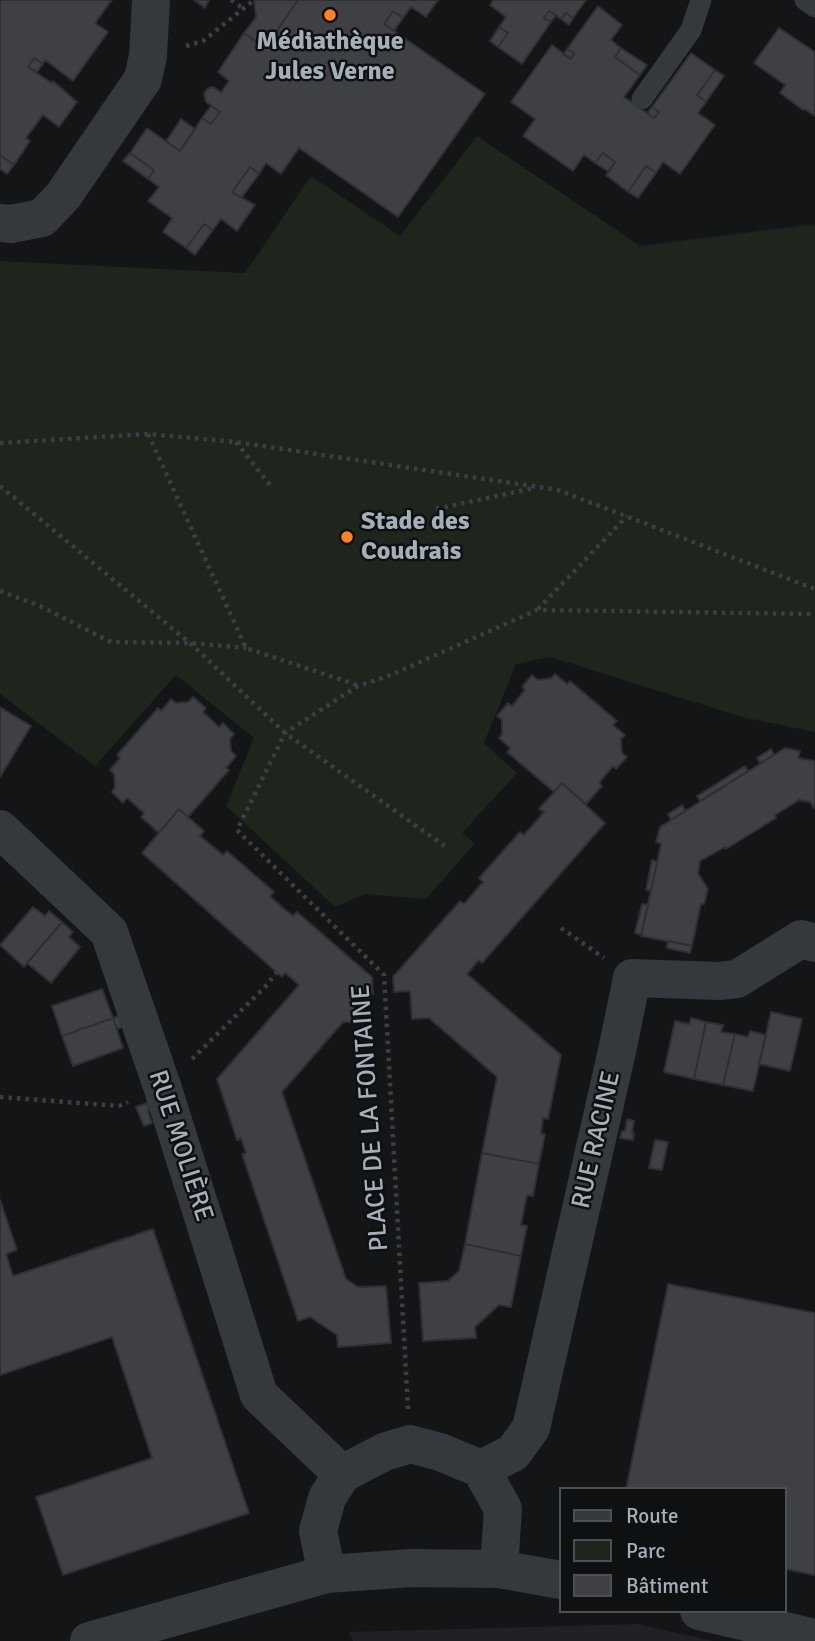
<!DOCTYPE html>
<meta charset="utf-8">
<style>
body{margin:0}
#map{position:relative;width:815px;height:1641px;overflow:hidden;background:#141517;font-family:Signika,sans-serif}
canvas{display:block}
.legend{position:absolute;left:559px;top:1487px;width:228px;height:126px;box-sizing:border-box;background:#0f1012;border:2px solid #4b5054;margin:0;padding:9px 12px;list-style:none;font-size:21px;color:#a5afb8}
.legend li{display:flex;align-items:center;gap:14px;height:35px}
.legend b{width:35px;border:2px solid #4b5054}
</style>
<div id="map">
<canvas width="815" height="1641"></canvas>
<ul class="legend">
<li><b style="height:9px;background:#35383c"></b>Route</li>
<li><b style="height:19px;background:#1d251c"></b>Parc</li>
<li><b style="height:19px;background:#3e4044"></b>Bâtiment</li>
</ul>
</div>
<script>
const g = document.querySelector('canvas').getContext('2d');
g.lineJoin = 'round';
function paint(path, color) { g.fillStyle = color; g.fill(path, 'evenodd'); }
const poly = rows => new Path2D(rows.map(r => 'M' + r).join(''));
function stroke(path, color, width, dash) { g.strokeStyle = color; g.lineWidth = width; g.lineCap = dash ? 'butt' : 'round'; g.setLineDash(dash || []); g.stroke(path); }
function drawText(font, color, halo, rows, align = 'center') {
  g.font = font + ' Signika,sans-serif'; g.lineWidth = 5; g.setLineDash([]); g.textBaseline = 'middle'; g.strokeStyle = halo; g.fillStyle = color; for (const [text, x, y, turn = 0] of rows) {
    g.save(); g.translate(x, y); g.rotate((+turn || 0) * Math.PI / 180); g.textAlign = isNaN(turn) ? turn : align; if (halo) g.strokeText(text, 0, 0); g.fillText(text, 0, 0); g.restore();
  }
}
paint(poly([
 [637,1624,713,1641,353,1641,349,1632]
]), '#202124');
paint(poly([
 [477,136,640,246,807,225,815,226,815,732,742,717,550,657,516,664,484,743,517,773,462,833,475,843,426,899,365,894,335,907,226,806,254,738,176,675,95,766,0,694,0,261,245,273,311,176,400,236]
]), '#1d251c');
const building = poly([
 [0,0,112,0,95,23,108,32,73,81,45,60,43,64,34,58,28,67,52,83,53,81,77,102,59,127,43,115,26,138,30,141,14,165,0,155,0,0],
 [194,0,209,0,205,8,194,0],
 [254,0,298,0,265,48,244,33,256,17,254,0],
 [298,0,438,0,426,17,411,7,403,18,393,11,384,24,485,94,398,217,299,148,281,174,266,163,259,174,250,167,232,192,255,205,237,231,221,219,213,230,204,224,186,248,163,232,172,218,148,201,159,187,148,179,154,170,130,153,147,128,180,151,202,118,211,124,220,112,206,102,204,94,207,89,212,87,215,88,221,92,229,81,218,72,244,33,265,48,298,0],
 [493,0,586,0,573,18,566,13,561,19,549,11,544,18,551,22,522,64,498,47,508,33,499,27,506,17,490,5,493,0],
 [598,6,622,25,611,40,621,48,615,57,640,75,624,97,654,118,659,112,652,107,691,53,715,70,697,95,706,102,698,113,715,125,680,174,663,162,656,173,646,166,628,192,606,175,615,162,603,153,595,163,584,155,573,171,523,136,535,119,511,102,552,45,571,59,574,53,567,49,598,6],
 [393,11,403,18,394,31,384,24,393,11],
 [549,11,556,15,551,22,544,18,549,11],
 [566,13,573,18,569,25,561,19,566,13],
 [499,27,508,33,498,47,490,41,499,27],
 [779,28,815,52,815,116,804,109,803,110,780,93,785,85,754,63,779,28],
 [621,48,647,65,640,75,615,57,621,48],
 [567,49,574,53,571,59,563,54,567,49],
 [34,58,43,64,37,72,28,67,34,58],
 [715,70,724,76,706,102,697,95,715,70],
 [211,106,220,112,211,124,202,118,211,106],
 [652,107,659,112,654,118,647,113,652,107],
 [181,119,195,129,180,151,166,141,181,119],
 [130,153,154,170,148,179,123,161,130,153],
 [603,153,615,162,609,172,595,163,603,153],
 [0,155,14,165,7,174,0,169,0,155],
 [646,166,656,173,638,198,628,192,646,166],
 [250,167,259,174,242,197,240,197,232,192,250,167],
 [204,224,213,230,195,255,186,248,204,224],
 [555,674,567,684,570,681,617,721,613,725,625,735,621,739,622,753,627,757,616,769,613,766,599,783,602,786,586,804,562,783,554,792,507,752,510,748,499,738,502,734,502,720,497,716,508,703,512,706,525,690,522,687,532,675,538,680,551,678,555,674],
 [193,697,206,708,203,712,219,727,223,723,234,734,230,739,231,751,236,756,226,768,229,770,188,817,179,809,159,833,141,817,144,813,127,798,123,803,112,792,115,787,114,774,110,770,120,758,117,755,158,708,161,711,171,699,176,703,188,702,193,697],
 [0,707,31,726,0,777,0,707],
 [785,748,800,751,798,758,815,761,815,809,810,802,799,800,775,815,776,818,726,849,725,847,700,861,698,873,708,889,704,904,701,904,692,946,641,936,661,844,656,842,660,827,785,748],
 [771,749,774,755,760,763,757,758,771,749],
 [745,766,748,771,700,801,697,796,745,766],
 [562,783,605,823,482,963,479,960,467,974,561,1055,548,1119,543,1118,541,1134,545,1134,539,1164,482,1153,497,1077,429,1018,412,1019,410,991,394,992,393,977,460,901,464,904,483,882,479,878,520,832,524,835,544,812,539,809,562,783],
 [682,805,686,811,671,820,668,814,682,805],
 [179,809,204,831,200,836,223,855,227,851,274,892,270,896,282,907,293,916,297,912,372,977,373,994,358,995,359,1022,343,1022,282,1092,346,1279,358,1287,386,1286,391,1343,338,1347,337,1335,310,1317,298,1321,242,1154,246,1153,241,1138,237,1140,217,1079,299,985,285,973,282,977,142,853,179,809],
 [652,860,657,862,651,891,646,890,652,860],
 [642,904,648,905,641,935,635,933,642,904],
 [33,907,45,916,49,911,62,922,24,967,0,945,33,907],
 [62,922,73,932,69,937,80,947,51,983,27,963,62,922],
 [668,941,692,946,690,953,667,948,668,941],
 [102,989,113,1018,62,1036,52,1006,102,989],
 [771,1012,802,1019,790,1071,759,1064,771,1012],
 [119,1016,122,1027,117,1029,113,1018,119,1016],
 [113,1018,123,1048,73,1066,62,1036,113,1018],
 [691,1018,706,1022,694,1079,664,1072,675,1021,689,1024,691,1018],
 [706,1022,723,1025,721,1032,735,1034,723,1085,694,1079,706,1022],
 [750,1031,766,1035,753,1091,723,1085,735,1034,748,1037,750,1031],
 [147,1103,150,1110,148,1111,152,1123,144,1126,136,1107,147,1103],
 [627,1119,634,1121,632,1133,634,1133,633,1140,620,1138,622,1131,625,1131,627,1119],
 [655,1140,668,1142,662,1170,649,1168,655,1140],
 [482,1153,539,1164,533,1196,527,1195,521,1225,527,1226,521,1256,465,1244,482,1153],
 [0,1200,17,1250,6,1254,13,1276,153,1229,249,1513,63,1575,36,1497,152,1458,112,1337,0,1375,0,1200],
 [465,1244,521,1256,511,1307,499,1305,475,1327,476,1338,423,1341,419,1283,448,1281,459,1271,465,1244],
 [668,1284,815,1313,815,1575,785,1569,785,1489,626,1489,668,1284]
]);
paint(building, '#3e4044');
stroke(building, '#2e2f33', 2);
stroke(poly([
 [231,0,244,9],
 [186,46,203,41,254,0],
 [148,434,246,648,357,685],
 [236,442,270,485],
 [0,443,148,434,236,442,558,490,815,589],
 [0,486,190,643,285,733,446,847],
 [436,509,534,488],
 [0,591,40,606,111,642,190,643,246,648],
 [538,609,627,516],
 [561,928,604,958],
 [192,1059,265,987,277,972],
 [0,1097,119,1106,128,1102],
 [408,1409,384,975,237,830,285,733,358,686,391,675,537,610,815,614]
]), '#3b3f43', 4.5, [3.5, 5]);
stroke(poly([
 [805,0,815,7],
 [642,99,691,30,701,0]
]), '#35383c', 21);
stroke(poly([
 [0,223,11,224,42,218,63,196,143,79,148,56,151,0],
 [0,829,109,932,163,1089,259,1395,342,1474],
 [481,1469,513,1453,531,1428,617,1051,632,978,719,981,737,979,801,939,815,943],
 [327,1574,318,1531,327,1498,342,1474,384,1452,410,1444,440,1452,481,1469,503,1509,499,1569],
 [699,1611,815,1638],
 [89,1641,327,1574,412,1568,499,1569,561,1580]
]), '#35383c', 38);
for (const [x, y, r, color] of [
 [330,15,7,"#ff8224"],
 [347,537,7,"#ff8224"]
]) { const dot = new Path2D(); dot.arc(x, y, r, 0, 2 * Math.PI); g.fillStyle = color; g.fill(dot); stroke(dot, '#0f1012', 2.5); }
drawText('bold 26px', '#a5afb8', '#0f1012', [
 ["Médiathèque",330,42],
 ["Jules Verne",330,72],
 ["Stade des",361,522,"left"],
 ["Coudrais",361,552,"left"]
]);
drawText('26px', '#a5afb8', '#0f1012', [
 ["PLACE DE LA FONTAINE",371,1118,-94],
 ["RUE RACINE",597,1140,-77],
 ["RUE MOLIÈRE",180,1146,72]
]);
</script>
